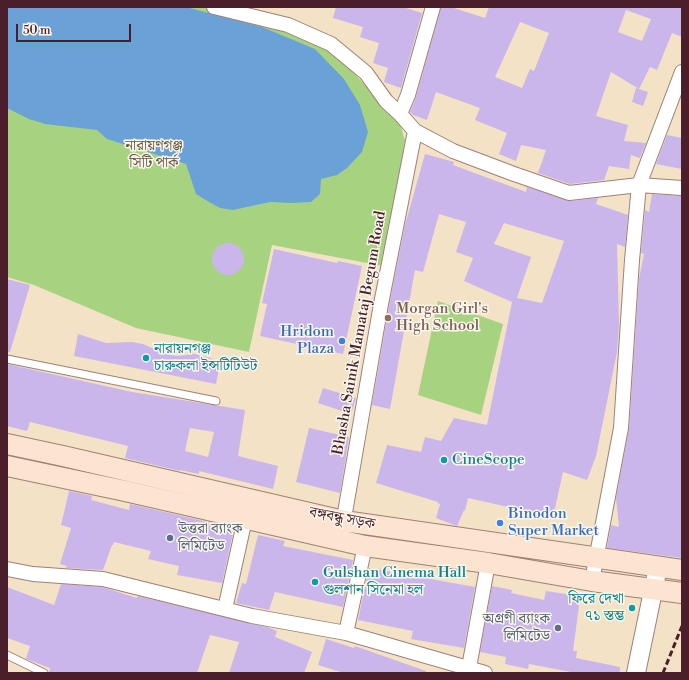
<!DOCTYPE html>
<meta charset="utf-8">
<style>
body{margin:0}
#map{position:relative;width:689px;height:680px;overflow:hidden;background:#f3e2c6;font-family:"Libre Bodoni",serif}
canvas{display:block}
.frame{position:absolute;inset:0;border:8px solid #4a1f2b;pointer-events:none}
.scale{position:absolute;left:16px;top:24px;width:115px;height:18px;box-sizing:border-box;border:2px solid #4a1f2b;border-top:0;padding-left:5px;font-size:12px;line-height:14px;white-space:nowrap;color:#4a1f2b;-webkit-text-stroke:3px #fbf7ec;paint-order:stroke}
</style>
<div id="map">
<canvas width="689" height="680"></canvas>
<div class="frame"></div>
<div class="scale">50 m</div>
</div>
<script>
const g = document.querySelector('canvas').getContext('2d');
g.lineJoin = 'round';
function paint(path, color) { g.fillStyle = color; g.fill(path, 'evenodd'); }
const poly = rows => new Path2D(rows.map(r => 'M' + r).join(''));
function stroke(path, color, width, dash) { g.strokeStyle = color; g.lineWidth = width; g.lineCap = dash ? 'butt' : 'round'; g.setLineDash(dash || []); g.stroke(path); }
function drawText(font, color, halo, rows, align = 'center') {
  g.font = font + ' "Libre Bodoni","Noto Serif Bengali",serif'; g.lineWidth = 3; g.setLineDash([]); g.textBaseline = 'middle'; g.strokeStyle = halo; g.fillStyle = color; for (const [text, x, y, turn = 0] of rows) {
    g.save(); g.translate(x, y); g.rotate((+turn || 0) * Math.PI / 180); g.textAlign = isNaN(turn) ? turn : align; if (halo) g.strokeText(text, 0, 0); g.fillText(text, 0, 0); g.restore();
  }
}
paint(poly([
 [7,7,204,7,249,18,320,45,351,70,400,123,405,141,383,266,272,245,249,352,136,328,34,285,7,277],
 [438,301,503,324,481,415,418,395]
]), '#a7d380');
paint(poly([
 [7,7,186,7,262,27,315,49,344,79,360,105,368,132,362,152,347,168,337,175,321,179,320,194,311,202,291,203,270,202,233,210,220,208,209,202,196,194,186,164,107,139,97,130,45,124,29,119,7,108]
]), '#6aa2d8');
paint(poly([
 [336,7,403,7,422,13,401,88,384,82,388,68,373,63,379,43,360,37,363,27,333,18],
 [441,7,451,7,485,18,489,7,682,7,682,37,672,33,657,70,650,67,639,89,611,72,596,116,628,125,624,141,646,143,640,158,631,155,629,169,609,166,604,180,570,184,538,173,546,150,521,145,516,161,499,154,507,133,475,120,480,108,436,92,427,120,413,115,410,112,416,97],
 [626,10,651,19,642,41,618,32],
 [520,22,549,33,534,71,530,69,522,88,495,77],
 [636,88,648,92,643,106,632,102],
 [667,135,682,138,682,169,656,164],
 [425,154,454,162,453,165,526,192,527,187,570,201,598,198,596,204,628,215,625,247,617,244,619,325,617,352,596,456,587,480,563,472,553,517,468,498,465,511,464,510,457,526,436,518,440,504,437,503,438,502,376,483,387,445,421,452,425,437,441,441,454,418,487,425,512,302,464,281,473,258,456,252,466,222,439,214,423,272,415,270,390,409,372,405,389,306,405,225],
 [504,223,564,241,542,303,517,298,531,257,494,244],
 [652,194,682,196,682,558,607,548,611,525,619,527,616,498,629,429,639,279,644,254,641,253,645,210,649,212],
 '212 259a16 16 0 1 1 32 0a16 16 0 1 1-32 0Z',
 [274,249,337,263,338,261,362,266,343,354,260,336,267,304,262,303],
 [7,279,30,285,10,352,7,352],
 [78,334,106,343,132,342,143,344,165,354,177,356,195,354,214,359,220,364,216,384,74,356],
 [7,364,132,392,245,410,238,456,278,466,273,489,199,471,199,474,180,470,180,471,125,458,128,446,30,422,27,431,7,426],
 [190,428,214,432,208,457,185,451],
 [323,388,356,398,351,414,318,403],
 [309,428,349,437,340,493,296,482],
 [69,491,92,496,91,500,129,510,130,504,234,528,222,583,177,575,179,566,148,559,151,551,114,542,113,545,112,545,103,570,66,568,67,566,60,564,71,528,61,525],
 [258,535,285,541,283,546,353,560,343,607,275,592,269,610,236,603,242,583,246,584],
 [369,568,475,587,464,648,411,639,413,631,358,620],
 [61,584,102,587,137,598,138,596,267,627,277,631,275,637,312,652,304,673,229,673,239,642,210,635,197,673,49,673,50,668,26,659,30,646,7,638,7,587,54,605],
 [492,586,512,590,511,593,544,600,546,591,572,595,579,606,573,651,577,651,576,658,620,667,620,673,576,673,529,664,528,669,505,664,506,657,480,652],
 [326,639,354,648,355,646,426,671,426,673,344,673,318,665]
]), '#cab6eb');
const service = poly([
 [7,359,216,401],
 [7,655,44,673]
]);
const minor = poly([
 [214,7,288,25,331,44,366,73,386,101,400,114,415,131,453,151,514,174,569,193,639,185,682,188],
 [400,114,408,95,433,7],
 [342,530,381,304,415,131],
 [7,569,33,574,103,579,252,616,346,633,485,673],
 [592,581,621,428,632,260,639,185,682,72],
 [225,609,245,519],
 [346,633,365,546],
 [468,673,488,563]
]);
const tertiary = poly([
 [636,673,658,567]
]);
const secondary = poly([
 [7,444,63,456,344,521,682,570],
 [7,466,125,491,365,546,488,563,592,581,682,593]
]);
stroke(service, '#9e8078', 9);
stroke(minor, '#9e8078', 16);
stroke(tertiary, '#9e8078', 20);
stroke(secondary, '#9e8078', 22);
stroke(service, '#fff', 7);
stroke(minor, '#fff', 14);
stroke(tertiary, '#fff', 18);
stroke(secondary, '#fde4d0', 20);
stroke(poly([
 [663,673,682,626]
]), '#4a1f2b', 3, [6, 3]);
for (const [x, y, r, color] of [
 [388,318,4,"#8d6e63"],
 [342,341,4,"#3f7fe0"],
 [146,358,4,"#0f9aa8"],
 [444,460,4,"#0f9aa8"],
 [500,523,4,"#3f7fe0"],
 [170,538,4,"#5c6f8a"],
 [315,582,4,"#0f9aa8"],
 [632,608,4,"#0f9aa8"],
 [558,628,4,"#5c6f8a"]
]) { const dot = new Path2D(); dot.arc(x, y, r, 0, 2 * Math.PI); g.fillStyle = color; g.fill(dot); stroke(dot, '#fbf7ec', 1.5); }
drawText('15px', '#654', '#fbf7ec', [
 ["নারায়ণগঞ্জ",154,146],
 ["সিটি পার্ক",154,163]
]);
drawText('15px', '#785e54', '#fbf7ec', [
 ["Morgan Girl's",396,309],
 ["High School",396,326]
], 'left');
drawText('15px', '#366cbe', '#fbf7ec', [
 ["Hridom",334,332],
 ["Plaza",334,349],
 ["Binodon",508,514,"left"],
 ["Super Market",508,531,"left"]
], 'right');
drawText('15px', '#4a1f2b', '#fbf7ec', [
 ["Bhasha Sainik Mamataj Begum Road",360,333,-80],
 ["বঙ্গবন্ধু সড়ক",342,519,11]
]);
drawText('15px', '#0d838f', '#fbf7ec', [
 ["নারায়নগঞ্জ",154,349],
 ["চারুকলা ইন্সটিটিউট",154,366],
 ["CineScope",452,460],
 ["Gulshan Cinema Hall",323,573],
 ["গুলশান সিনেমা হল",323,590],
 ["ফিরে দেখা",624,599,"right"],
 ["৭১ স্তম্ভ",624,616,"right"]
], 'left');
drawText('15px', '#4e5e75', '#fbf7ec', [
 ["উত্তরা ব্যাংক",178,529],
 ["লিমিটেড",178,546],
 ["অগ্রণী ব্যাংক",550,619,"right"],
 ["লিমিটেড",550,636,"right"]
], 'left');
</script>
